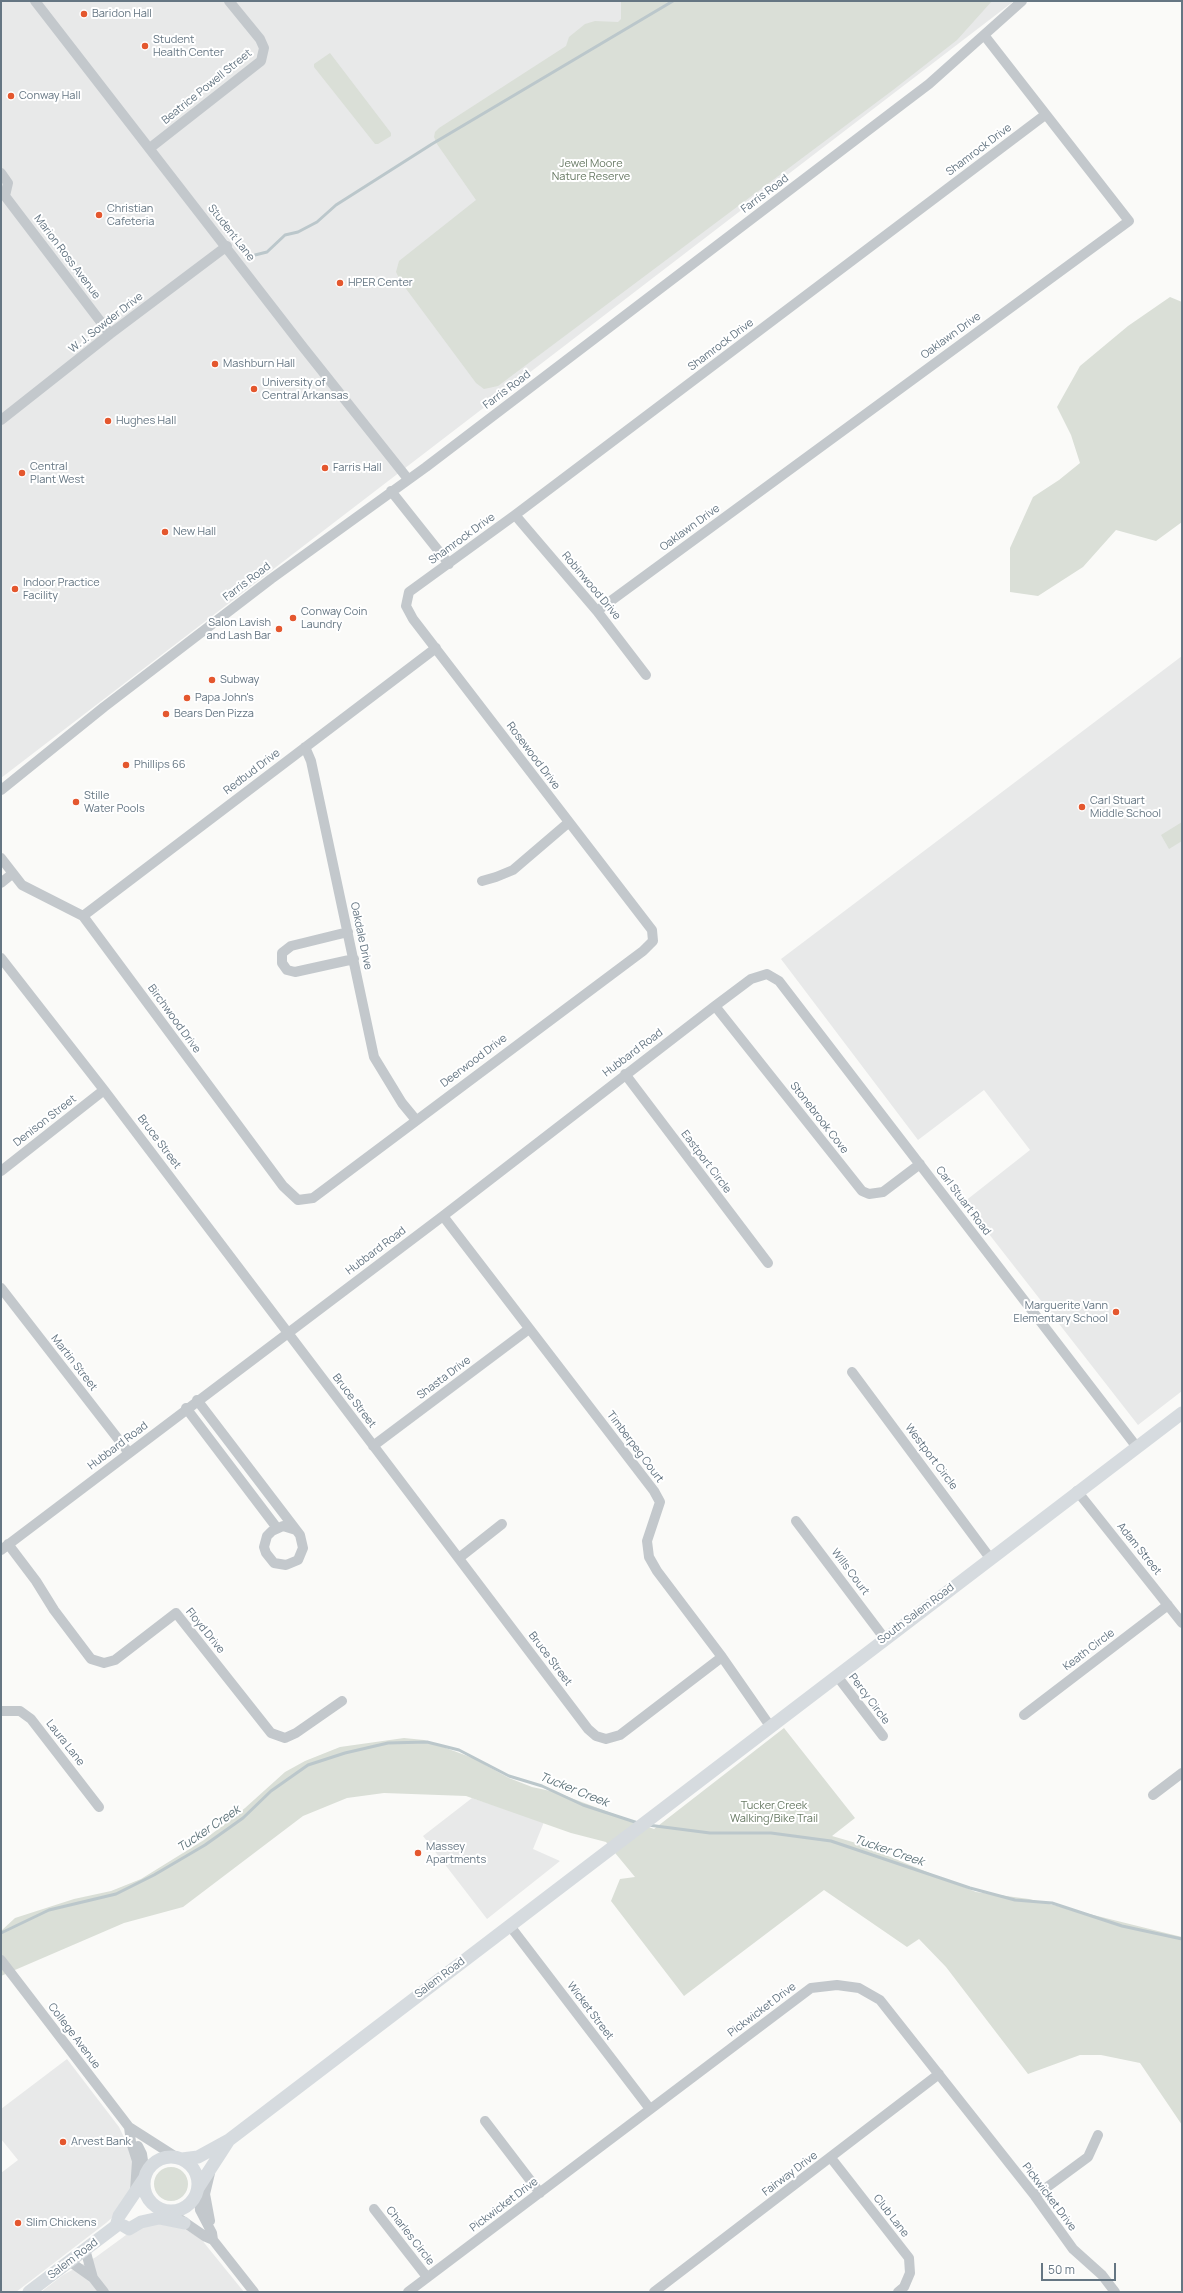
<!DOCTYPE html>
<style>
body{margin:0}
#map{position:relative;width:1183px;height:2293px;overflow:hidden;background:#fafaf8;font-family:Manrope,sans-serif}
canvas{display:block}
.frame{position:absolute;inset:0;border:2px solid #657683;pointer-events:none}
.scale{position:absolute;left:1041px;top:2263px;width:75px;height:18px;box-sizing:border-box;border:2px solid #657683;border-top:0;padding-left:5px;font-size:12px;line-height:14px;white-space:nowrap;color:#657683;-webkit-text-stroke:3px #fff;paint-order:stroke}
</style>
<div id="map">
<canvas width="1183" height="2293"></canvas>
<div class="frame"></div>
<div class="scale">50 m</div>
</div>
<script>
const g = document.querySelector('canvas').getContext('2d');
g.lineJoin = 'round';
function paint(path, color) { g.fillStyle = color; g.fill(path, 'evenodd'); }
const poly = rows => new Path2D(rows.map(r => 'M' + r).join(''));
function stroke(path, color, width, dash) { g.strokeStyle = color; g.lineWidth = width; g.lineCap = dash ? 'butt' : 'round'; g.setLineDash(dash || []); g.stroke(path); }
function drawText(font, color, halo, rows, align = 'center') {
  g.font = font + ' Manrope,sans-serif'; g.lineWidth = 4; g.setLineDash([]); g.textBaseline = 'middle'; g.strokeStyle = halo; g.fillStyle = color; for (const [text, x, y, turn = 0] of rows) {
    g.save(); g.translate(x, y); g.rotate((+turn || 0) * Math.PI / 180); g.textAlign = isNaN(turn) ? turn : align; if (halo) g.strokeText(text, 0, 0); g.fillText(text, 0, 0); g.restore();
  }
}
paint(poly([
 [1,1,1014,1,1,778],
 [1182,656,1182,1391,1138,1425,964,1202,1030,1150,984,1090,918,1140,781,959],
 [472,1798,544,1822,533,1849,560,1861,487,1919,423,1836],
 [67,2059,119,2127,132,2154,132,2185,127,2197,114,2216,106,2223,16,2292,1,2292,1,2173,18,2160,1,2139,1,2109],
 [149,2222,182,2227,201,2239,244,2292,41,2292,63,2275,96,2257,137,2227]
]), '#e8e9e9');
paint(poly([
 [621,1,992,1,957,40,893,90,498,386,484,389,476,383,401,282,396,272,399,261,476,200,437,144,434,137,435,132,439,128,566,46,569,37,585,24,595,21,618,22,621,19],
 [330,53,391,133,391,136,378,144,375,144,314,67,314,64],
 [1170,297,1182,302,1182,522,1156,541,1116,530,1083,567,1038,596,1010,592,1010,548,1033,497,1059,480,1080,463,1071,435,1057,407,1080,366,1128,326],
 [1182,822,1182,841,1169,849,1161,835],
 [784,1728,855,1818,832,1836,856,1843,976,1892,1029,1899,1182,1937,1182,2125,1140,2063,1101,2055,1080,2055,1028,2074,946,1967,919,1939,907,1947,824,1890,684,1996,611,1901,620,1879,635,1877,606,1842,571,1833,466,1796,384,1793,347,1798,303,1816,183,1907,124,1923,1,1976,1,1931,15,1918,74,1899,111,1891,141,1879,204,1840,245,1808,285,1772,305,1761,340,1747,404,1738,424,1740,473,1758,509,1778,532,1787,555,1792,654,1829],
 '154 2184a17 17 0 1 1 34 0a17 17 0 1 1-34 0Z'
]), '#dadfd7');
stroke(poly([
 [255,255,267,252,285,235,298,232,317,222,336,205,432,144,673,1],
 [648,1825,710,1833,771,1833,831,1841,970,1888,1015,1900,1052,1903,1122,1926,1182,1939],
 [1,1933,49,1910,116,1894,154,1875,205,1845,243,1818,271,1791,308,1765,345,1753,388,1743,427,1742,459,1750,509,1776,542,1786,583,1805,638,1823]
]), '#bbc7cb', 3);
stroke(poly([
 [35,1,303,347,408,479],
 [150,148,261,61,264,48,260,39,229,1],
 [1,173,8,183,5,196],
 [1,194,5,196,110,334],
 [1,420,110,334,227,246],
 [391,491,449,564],
 [515,515,597,611,646,675],
 [597,611,1129,221,984,35],
 [305,747,311,761,374,1057,402,1103,416,1120],
 [1,790,104,707,271,579,426,467,900,106,929,84,1022,1],
 [1,858,22,885,83,916,283,1186,298,1200,313,1198,643,951,653,941,652,930,413,619,406,606,409,592,515,515,1045,115],
 [482,881,496,877,513,870,568,823],
 [1,883,12,874],
 [83,916,436,648],
 [348,932,291,946,282,953,282,963,287,970,295,972,354,959],
 [1,958,104,1090,588,1729,596,1736,606,1739,620,1735,722,1657],
 [715,1006,862,1191,869,1194,883,1192,920,1164],
 [625,1074,768,1263],
 [1,1171,104,1090],
 [443,1216,654,1491,660,1502,647,1541,649,1557,657,1571,722,1657,770,1726],
 [1,1288,129,1453],
 [852,1372,990,1558],
 [197,1400,300,1535,303,1548,298,1560,286,1565,274,1563,266,1553,264,1547,267,1536,272,1531,283,1526,296,1530],
 [186,1408,277,1528],
 [373,1446,529,1329],
 [1077,1491,1182,1623],
 [796,1521,885,1639],
 [8,1544,36,1581,54,1610,91,1659,104,1663,115,1660,176,1613,271,1733,285,1738,296,1733,342,1701],
 [1,1550,443,1216,715,1006,751,979,767,974,779,981,1136,1446],
 [459,1558,502,1524],
 [837,1676,883,1736],
 [1,1711,20,1711,31,1719,99,1807],
 [1024,1715,1168,1605],
 [1153,1795,1182,1773],
 [510,1926,650,2109],
 [1,1960,129,2127,176,2157],
 [485,2121,540,2193],
 [129,2127,131,2142,137,2161,135,2191],
 [138,2146,142,2154,145,2174],
 [831,2158,909,2258,910,2273,904,2287,898,2292],
 [210,2173,205,2194,210,2221],
 [198,2191,200,2210,212,2233,213,2240,254,2292],
 [1035,2196,1088,2157,1098,2135],
 [374,2209,427,2277],
 [168,2211,206,2237,213,2240],
 [85,2249,93,2278],
 [69,2261,93,2278,104,2292],
 [408,2292,811,1988,837,1985,859,1988,880,2000,1035,2196,1073,2249,1102,2275,1115,2292],
 [654,2292,939,2074]
]), '#c3c8cc', 10);
stroke(poly([
 '144 2184a27 27 0 1 1 54 0a27 27 0 1 1-54 0Z',
 [182,2159,198,2157,229,2140,1182,1413],
 [198,2188,229,2140],
 [124,2226,129,2229,141,2222,159,2218,184,2223],
 [29,2292,116,2226,119,2216,144,2179]
]), '#d6dbdf', 13);
for (const [x, y, r, color] of [
 [84,14,4,"#e4572e"],
 [145,46,4,"#e4572e"],
 [11,96,4,"#e4572e"],
 [99,215,4,"#e4572e"],
 [340,283,4,"#e4572e"],
 [215,364,4,"#e4572e"],
 [254,389,4,"#e4572e"],
 [108,421,4,"#e4572e"],
 [325,468,4,"#e4572e"],
 [22,473,4,"#e4572e"],
 [165,532,4,"#e4572e"],
 [15,589,4,"#e4572e"],
 [293,618,4,"#e4572e"],
 [279,629,4,"#e4572e"],
 [212,680,4,"#e4572e"],
 [187,698,4,"#e4572e"],
 [166,714,4,"#e4572e"],
 [126,765,4,"#e4572e"],
 [76,802,4,"#e4572e"],
 [1082,807,4,"#e4572e"],
 [1116,1312,4,"#e4572e"],
 [418,1853,4,"#e4572e"],
 [63,2142,4,"#e4572e"],
 [18,2223,4,"#e4572e"]
]) { const dot = new Path2D(); dot.arc(x, y, r, 0, 2 * Math.PI); g.fillStyle = color; g.fill(dot); stroke(dot, '#fff', 1.5); }
drawText('11px', '#657683', '#fff', [
 ["Baridon Hall",92,14],
 ["Student",153,40],
 ["Health Center",153,53],
 ["Conway Hall",19,96],
 ["Christian",107,209],
 ["Cafeteria",107,222],
 ["HPER Center",348,283],
 ["Mashburn Hall",223,364],
 ["University of",262,383],
 ["Central Arkansas",262,396],
 ["Hughes Hall",116,421],
 ["Central",30,467],
 ["Plant West",30,480],
 ["Farris Hall",333,468],
 ["New Hall",173,532],
 ["Indoor Practice",23,583],
 ["Facility",23,596],
 ["Conway Coin",301,612],
 ["Laundry",301,625],
 ["Salon Lavish",271,623,"right"],
 ["and Lash Bar",271,636,"right"],
 ["Subway",220,680],
 ["Papa John's",195,698],
 ["Bears Den Pizza",174,714],
 ["Phillips 66",134,765],
 ["Stille",84,796],
 ["Water Pools",84,809],
 ["Carl Stuart",1090,801],
 ["Middle School",1090,814],
 ["Marguerite Vann",1108,1306,"right"],
 ["Elementary School",1108,1319,"right"],
 ["Massey",426,1847],
 ["Apartments",426,1860],
 ["Arvest Bank",71,2142],
 ["Slim Chickens",26,2223]
], 'left');
drawText('11px', '#657683', '#fff', [
 ["Beatrice Powell Street",207,87,-39],
 ["Shamrock Drive",979,150,-37],
 ["Farris Road",765,194,-37],
 ["Student Lane",231,233,52],
 ["Marion Ross Avenue",67,257,53],
 ["W. J. Sowder Drive",106,323,-38],
 ["Oaklawn Drive",951,336,-36],
 ["Shamrock Drive",721,345,-37],
 ["Farris Road",507,390,-37],
 ["Oaklawn Drive",690,528,-36],
 ["Shamrock Drive",462,539,-36],
 ["Farris Road",247,582,-37],
 ["Robinwood Drive",591,586,50],
 ["Rosewood Drive",533,756,53],
 ["Redbud Drive",252,772,-37],
 ["Oakdale Drive",361,936,78],
 ["Birchwood Drive",174,1019,54],
 ["Hubbard Road",633,1053,-37],
 ["Deerwood Drive",474,1061,-37],
 ["Stonebrook Cove",819,1118,52],
 ["Denison Street",45,1121,-38],
 ["Bruce Street",159,1142,53],
 ["Eastport Circle",706,1162,53],
 ["Carl Stuart Road",963,1201,53],
 ["Hubbard Road",376,1251,-37],
 ["Martin Street",74,1363,52],
 ["Shasta Drive",444,1378,-37],
 ["Bruce Street",354,1401,53],
 ["Hubbard Road",118,1446,-37],
 ["Timberpeg Court",635,1447,53],
 ["Westport Circle",931,1457,53],
 ["Adam Street",1139,1549,51],
 ["Wills Court",850,1572,53],
 ["South Salem Road",916,1614,-37],
 ["Floyd Drive",205,1631,51],
 ["Keath Circle",1089,1650,-37],
 ["Bruce Street",550,1659,53],
 ["Percy Circle",869,1699,53],
 ["Laura Lane",65,1743,52],
 ["Salem Road",440,1978,-37],
 ["Pickwicket Drive",762,2010,-37],
 ["Wicket Street",590,2011,53],
 ["College Avenue",74,2036,53],
 ["Fairway Drive",790,2174,-37],
 ["Pickwicket Drive",1049,2197,53],
 ["Pickwicket Drive",504,2205,-37],
 ["Club Lane",891,2216,52],
 ["Charles Circle",410,2236,52],
 ["Salem Road",73,2259,-37]
]);
drawText('11px', '#687a64', '#fff', [
 ["Jewel Moore",591,164],
 ["Nature Reserve",591,177],
 ["Tucker Creek",774,1806],
 ["Walking/Bike Trail",774,1819]
]);
drawText('italic 12px', '#60757c', '#fff', [
 ["Tucker Creek",574,1790,22],
 ["Tucker Creek",209,1829,-34],
 ["Tucker Creek",889,1851,19]
]);
</script>
